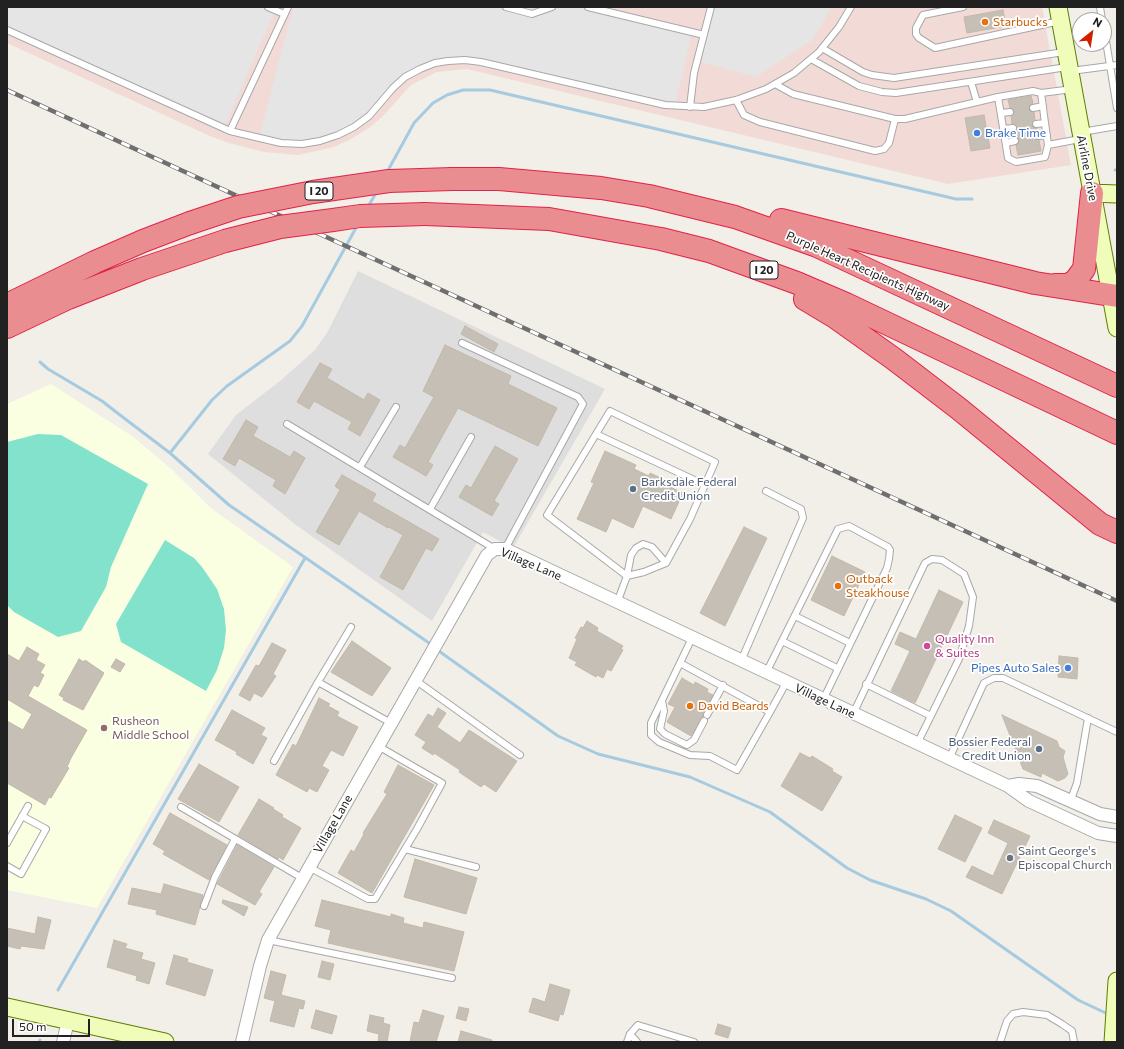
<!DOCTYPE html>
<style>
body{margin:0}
#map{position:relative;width:1124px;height:1049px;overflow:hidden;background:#f1efe7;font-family:Commissioner,sans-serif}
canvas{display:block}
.frame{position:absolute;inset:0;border:8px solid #212121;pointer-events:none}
.north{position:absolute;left:1072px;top:12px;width:40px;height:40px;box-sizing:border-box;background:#fff;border:1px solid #a6a6a6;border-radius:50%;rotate:30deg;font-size:11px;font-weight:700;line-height:16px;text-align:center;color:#212121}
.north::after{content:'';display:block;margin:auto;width:14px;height:18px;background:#d11f00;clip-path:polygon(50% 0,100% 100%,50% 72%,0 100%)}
.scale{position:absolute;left:12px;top:1019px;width:78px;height:18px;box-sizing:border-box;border:2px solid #212121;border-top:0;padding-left:5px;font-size:12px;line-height:14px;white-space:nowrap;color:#212121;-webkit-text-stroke:3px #fff;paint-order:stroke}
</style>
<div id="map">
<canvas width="1124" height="1049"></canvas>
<div class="frame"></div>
<div class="north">N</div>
<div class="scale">50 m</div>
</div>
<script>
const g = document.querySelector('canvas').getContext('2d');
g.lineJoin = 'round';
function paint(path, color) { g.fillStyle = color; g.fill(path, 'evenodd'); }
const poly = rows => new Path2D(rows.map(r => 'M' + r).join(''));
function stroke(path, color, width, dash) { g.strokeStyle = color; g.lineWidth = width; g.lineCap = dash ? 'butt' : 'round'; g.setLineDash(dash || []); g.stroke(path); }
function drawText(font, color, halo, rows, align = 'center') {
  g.font = font + ' Commissioner,sans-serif'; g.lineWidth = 3.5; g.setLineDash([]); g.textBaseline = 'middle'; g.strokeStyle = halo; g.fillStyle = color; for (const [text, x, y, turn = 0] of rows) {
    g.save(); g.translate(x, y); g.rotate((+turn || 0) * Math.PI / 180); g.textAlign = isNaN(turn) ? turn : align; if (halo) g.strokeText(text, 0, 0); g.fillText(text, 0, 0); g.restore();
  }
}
paint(poly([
 [358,271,605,389,513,548,483,532,432,621,296,525,208,454,236,415,280,381,315,350,327,333]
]), '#dfdede');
paint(poly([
 [7,7,1042,7,1071,165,948,184,467,69,437,72,411,85,382,117,369,128,349,140,334,147,298,155,264,152,229,143,210,136,7,43]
]), '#f2dbd6');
paint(poly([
 [51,384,132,436,170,468,212,509,293,567,97,908,7,890,7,404]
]), '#fbffe2');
paint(poly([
 [38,434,61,435,148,484,111,567,106,587,81,631,58,637,14,612,7,605,7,442],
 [165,540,194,558,202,567,217,589,224,609,226,630,224,648,217,670,206,691,121,642,116,624]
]), '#83e2cb');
paint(poly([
 [7,7,268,7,275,10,224,128,7,29],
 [293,7,506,7,532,14,552,7,589,7,692,33,675,106,481,63,448,61,420,69,396,85,369,116,338,135,302,144,259,139],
 [711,7,832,7,812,40,756,77,698,61]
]), '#e5e5e5');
stroke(poly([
 [1115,170,1117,170],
 [386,174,414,123,433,103,447,95,463,90,490,90,956,199,972,199],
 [368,207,377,191],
 [40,362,48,369,102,401,120,415,170,453,229,505,432,645],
 [170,453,212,400,227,386,290,341,302,326,357,226],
 [436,649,558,736,598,754,690,777,770,812,847,868,870,880,926,899,951,911,1078,1000,1110,1015],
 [58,990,305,558],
 [39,1042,40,1040]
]), '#a6cae0', 3);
const building = poly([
 [1003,10,1006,26,967,33,964,17,1003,10],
 [1031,96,1033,103,1029,108,1030,111,1034,112,1035,120,1032,125,1037,128,1037,132,1034,137,1039,140,1041,151,1018,155,1016,145,1019,140,1015,137,1014,132,1017,127,1012,124,1011,116,1014,111,1010,108,1008,100,1031,96],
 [984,115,990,148,971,151,965,118,984,115],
 [465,326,498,344,494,352,461,334,465,326],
 [445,345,511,376,508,384,557,408,538,446,458,408,428,462,433,465,426,476,393,457,400,445,405,448,434,397,423,391,445,345],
 [320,363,332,369,327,378,364,400,368,393,380,400,360,436,348,429,352,422,314,401,309,409,297,402,320,363],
 [246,420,258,427,253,436,290,457,294,451,305,458,285,494,273,486,276,480,239,458,235,466,223,459,246,420],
 [495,446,518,459,494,501,499,504,492,516,459,497,466,485,471,488,495,446],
 [605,451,636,465,634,469,649,476,650,473,670,482,668,486,683,493,671,519,643,506,633,528,612,518,606,532,577,519,594,483,591,482,605,451],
 [342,475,376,494,372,501,439,539,432,551,426,548,403,590,380,577,403,535,389,527,388,528,359,511,339,545,316,532,340,490,335,486,342,475],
 [744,527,767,538,725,626,700,613,744,527],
 [832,556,865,572,844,616,811,600,832,556],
 [939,590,963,602,915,703,891,691,910,651,895,644,900,632,916,639,939,590],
 [587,621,598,628,597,631,623,646,621,649,623,650,611,671,607,669,603,678,597,675,596,677,575,665,577,662,569,658,577,639,575,638,581,627,583,628,587,621],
 [352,641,391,668,372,696,331,672,352,641],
 [272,643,286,650,273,674,276,676,262,697,254,693,250,701,239,695,256,665,259,666,272,643],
 [27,647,39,654,36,660,45,665,40,673,44,675,38,687,34,685,28,696,87,730,71,758,67,767,69,768,51,798,49,797,45,805,7,783,7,721,23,730,32,714,7,699,7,654,19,661,27,647],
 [1059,656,1078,658,1077,679,1058,677,1059,656],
 [79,659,84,662,85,660,104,673,83,710,63,700,64,698,59,695,79,659],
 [116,659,125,664,120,672,111,667,116,659],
 [682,678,694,685,695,682,708,689,707,692,713,695,703,713,703,717,691,736,667,722,675,707,668,704,682,678],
 [319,698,330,704,328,706,339,712,337,716,358,727,343,756,331,750,322,766,329,770,317,792,309,788,307,792,276,775,293,744,296,746,319,698],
 [438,708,446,713,437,727,460,743,469,730,517,761,496,792,484,784,481,787,459,772,460,770,434,753,433,755,422,748,426,742,415,735,428,714,433,717,438,708],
 [232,710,265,728,261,735,267,738,253,764,236,754,237,752,215,740,232,710],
 [1002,715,1057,741,1059,747,1065,751,1063,757,1068,774,1065,778,1058,781,1042,773,1041,777,1023,769,1002,715],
 [800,753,810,758,812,756,833,769,832,771,842,777,822,811,781,786,800,753],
 [199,764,239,787,219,822,178,799,199,764],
 [398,765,434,785,372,893,338,873,351,850,354,852,364,834,363,833,387,794,384,792,398,765],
 [259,799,274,808,273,809,283,815,282,817,301,828,283,860,279,857,278,859,238,835,259,799],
 [170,813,227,845,209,880,163,854,165,851,153,844,170,813],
 [955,815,982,828,965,862,938,849,955,815],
 [994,820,1030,836,1002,894,966,877,972,866,993,876,1008,843,988,833,994,820],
 [237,845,274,867,259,892,262,894,255,905,217,884,237,845],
 [415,859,477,878,466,914,404,897,415,859],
 [164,884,203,895,195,925,156,914,157,910,128,904,132,888,161,894,164,884],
 [223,900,248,907,244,916,222,903,223,900],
 [322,900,391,917,391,914,404,918,403,923,423,928,424,922,464,932,454,971,328,943,331,930,315,926,322,900],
 [38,917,51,920,44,949,21,946,20,949,7,946,7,928,35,934,38,917],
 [114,940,127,944,125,948,143,953,141,959,155,963,149,984,136,980,137,976,107,967,114,940],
 [174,955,188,959,187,962,213,970,205,996,166,984,174,955],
 [322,961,334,964,330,980,318,977,322,961],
 [271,971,286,975,281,995,305,1001,303,1009,299,1008,294,1027,270,1021,275,1001,264,998,271,971],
 [550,984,570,990,563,1015,560,1014,558,1021,529,1012,533,998,545,1002,550,984],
 [459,1007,469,1009,466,1021,456,1018,459,1007],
 [316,1010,337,1016,332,1034,311,1028,316,1010],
 [423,1010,444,1016,436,1042,410,1042,414,1022,419,1023,423,1010],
 [370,1015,384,1018,383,1023,390,1025,387,1042,378,1042,379,1034,367,1031,370,1015],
 [718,1024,731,1028,728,1038,715,1034,718,1024],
 [461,1031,492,1040,492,1042,458,1042,461,1031]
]);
paint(building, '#c6bfb6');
stroke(building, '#c4b8a8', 1);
const lane = poly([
 [268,7,284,14],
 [506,7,532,14,552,7],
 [588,7,704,35],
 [963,7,923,15,916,28,916,34,919,38,935,48,1060,21],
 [1100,7,1102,20],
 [1104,29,1117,108],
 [7,30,230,131,281,143,302,144,320,141,338,135,354,127,369,116,393,88,405,77,420,69,435,63,448,61,465,60,481,62,665,105,704,107,736,100,766,89,794,73,819,52,839,27,851,7],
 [822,48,863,72,872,75,894,78,1064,52],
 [811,59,859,86,882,92,896,93,1067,67],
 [1071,71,1117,65],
 [971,82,977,102],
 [775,84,793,94,895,119,905,119,998,97,1008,158,1016,162,1045,157,1048,145,1080,139],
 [1041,93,1073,89],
 [998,97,1033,91,1041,93,1048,145],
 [736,100,744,115,760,122,875,151,884,149,889,143,895,119],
 [690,107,694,73,711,7],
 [1033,108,1043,106],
 [1001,113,1010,112],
 [1036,124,1045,123],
 [1003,129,1013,128],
 [230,131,288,7],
 [1082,132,1117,126],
 [1038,136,1047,135],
 [1006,143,1015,141],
 [462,343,578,397,583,404,505,549],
 [287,424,495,549],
 [596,434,705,485],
 [360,467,396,407],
 [430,509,471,437],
 [617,603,627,576,547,515,610,411,715,462,690,519,666,563,644,572,627,576,631,555,636,548,643,544,652,547,666,563],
 [795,616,850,643],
 [351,627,318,682,391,723],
 [782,641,837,668],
 [741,661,803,518,801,509,766,491],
 [680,663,770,712,737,770,710,756,690,755,659,742,651,735,651,723,680,663,692,638],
 [766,673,838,529,849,526,888,547,890,550,889,559,887,568,823,700],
 [415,680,520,755],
 [866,684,931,716],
 [662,701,664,711,660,729,665,734,687,745,694,740,704,721],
 [770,712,786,683],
 [853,714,925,563,932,559,942,560,964,574,973,597,969,626,959,659,917,744],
 [707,715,723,685],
 [949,759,984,683,994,678,1003,678,1117,732],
 [274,761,318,682],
 [1070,802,1077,783,1088,718],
 [181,807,302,878],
 [7,843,28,806],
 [405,849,476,867],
 [7,866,21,874,46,829,22,816],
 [309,867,368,899,375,899,417,829,442,783,378,746],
 [204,906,215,877,235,839],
 [268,940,452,978],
 [630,1034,637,1042],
 [627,1042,630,1034,638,1025,694,1042],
 [1000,1042,1007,1021,1013,1014,1023,1012,1047,1015,1062,1024,1072,1031,1074,1042]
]);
const street = poly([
 [1008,786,1019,784,1037,786,1100,814,1117,817],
 [63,1042,68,1021],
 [242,1042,260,966,268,940,487,555,495,549,505,549,1008,786,1029,801,1098,833,1117,836]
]);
const secondary = poly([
 [1058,7,1117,328],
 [1092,193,1117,194],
 [7,1007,165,1042],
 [1113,1042,1117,981]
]);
const highway = poly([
 [452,179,499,179,601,188,649,196,735,217,817,246,1117,386],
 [425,214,549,219,661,239,709,251,797,283,846,304,1117,433],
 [781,220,1035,283,1117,296],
 [1055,285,1068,285,1075,281,1084,269,1092,193],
 [805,299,835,317,894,359,958,408,1100,524,1117,532],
 [7,305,95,262,143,241,190,223],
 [7,327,68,298,142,269,225,241]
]);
stroke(lane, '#a8a8a8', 8);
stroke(street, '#a8a8a8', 14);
stroke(secondary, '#5e7e01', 19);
stroke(highway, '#e22247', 24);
stroke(lane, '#fff', 6);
stroke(street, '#fff', 12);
stroke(secondary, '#effcba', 17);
stroke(highway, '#ea8d90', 22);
const rail = poly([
 [7,90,1117,601]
]);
stroke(rail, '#6f6f6f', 4.5);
stroke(rail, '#fff', 3, [9]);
const highwayBridge = poly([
 [190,223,238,207,313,192,389,181,452,179],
 [225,241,280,227,333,220,360,216,425,214]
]);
stroke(highwayBridge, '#e22247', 24, []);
stroke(highwayBridge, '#ea8d90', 22);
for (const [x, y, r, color] of [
 [985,22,4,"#e8710a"],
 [977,133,4,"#3f7fe0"],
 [633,489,4,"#5c6f8a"],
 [838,586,4,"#e8710a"],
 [927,646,4,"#d1479c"],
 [1068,668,4,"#3f7fe0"],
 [690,706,4,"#e8710a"],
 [104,728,4,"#8d6e63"],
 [1039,749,4,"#5c6f8a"],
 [1010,858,4,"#6b7280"]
]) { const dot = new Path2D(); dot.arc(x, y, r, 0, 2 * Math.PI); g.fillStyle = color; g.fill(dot); stroke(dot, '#fff', 1.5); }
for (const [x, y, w] of [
 [319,191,28],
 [764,270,28]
]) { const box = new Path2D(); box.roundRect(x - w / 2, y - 9, w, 18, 3); g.fillStyle = '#fff'; g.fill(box); stroke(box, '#212121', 1); }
drawText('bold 11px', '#212121', null, [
 ["I 20",319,191],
 ["I 20",764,270]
]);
drawText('12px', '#c56008', '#fff', [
 ["Starbucks",993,22],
 ["Outback",846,579],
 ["Steakhouse",846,593],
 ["David Beards",698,706]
], 'left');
drawText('12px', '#366cbe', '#fff', [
 ["Brake Time",985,133],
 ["Pipes Auto Sales",1060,668,"right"]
], 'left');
drawText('12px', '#212121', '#fff', [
 ["Airline Drive",1087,168,79],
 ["Purple Heart Recipients Highway",868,271,24],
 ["Village Lane",531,564,23],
 ["Village Lane",825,701,25],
 ["Village Lane",333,824,-60]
]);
drawText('12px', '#4e5e75', '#fff', [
 ["Barksdale Federal",641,482],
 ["Credit Union",641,496],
 ["Bossier Federal",1031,742,"right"],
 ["Credit Union",1031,756,"right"]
], 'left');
drawText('12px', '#b23c85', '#fff', [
 ["Quality Inn",935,639],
 ["& Suites",935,653]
], 'left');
drawText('12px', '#785e54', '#fff', [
 ["Rusheon",112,721],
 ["Middle School",112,735]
], 'left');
drawText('12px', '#5b616d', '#fff', [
 ["Saint George's",1018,851],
 ["Episcopal Church",1018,865]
], 'left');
</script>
